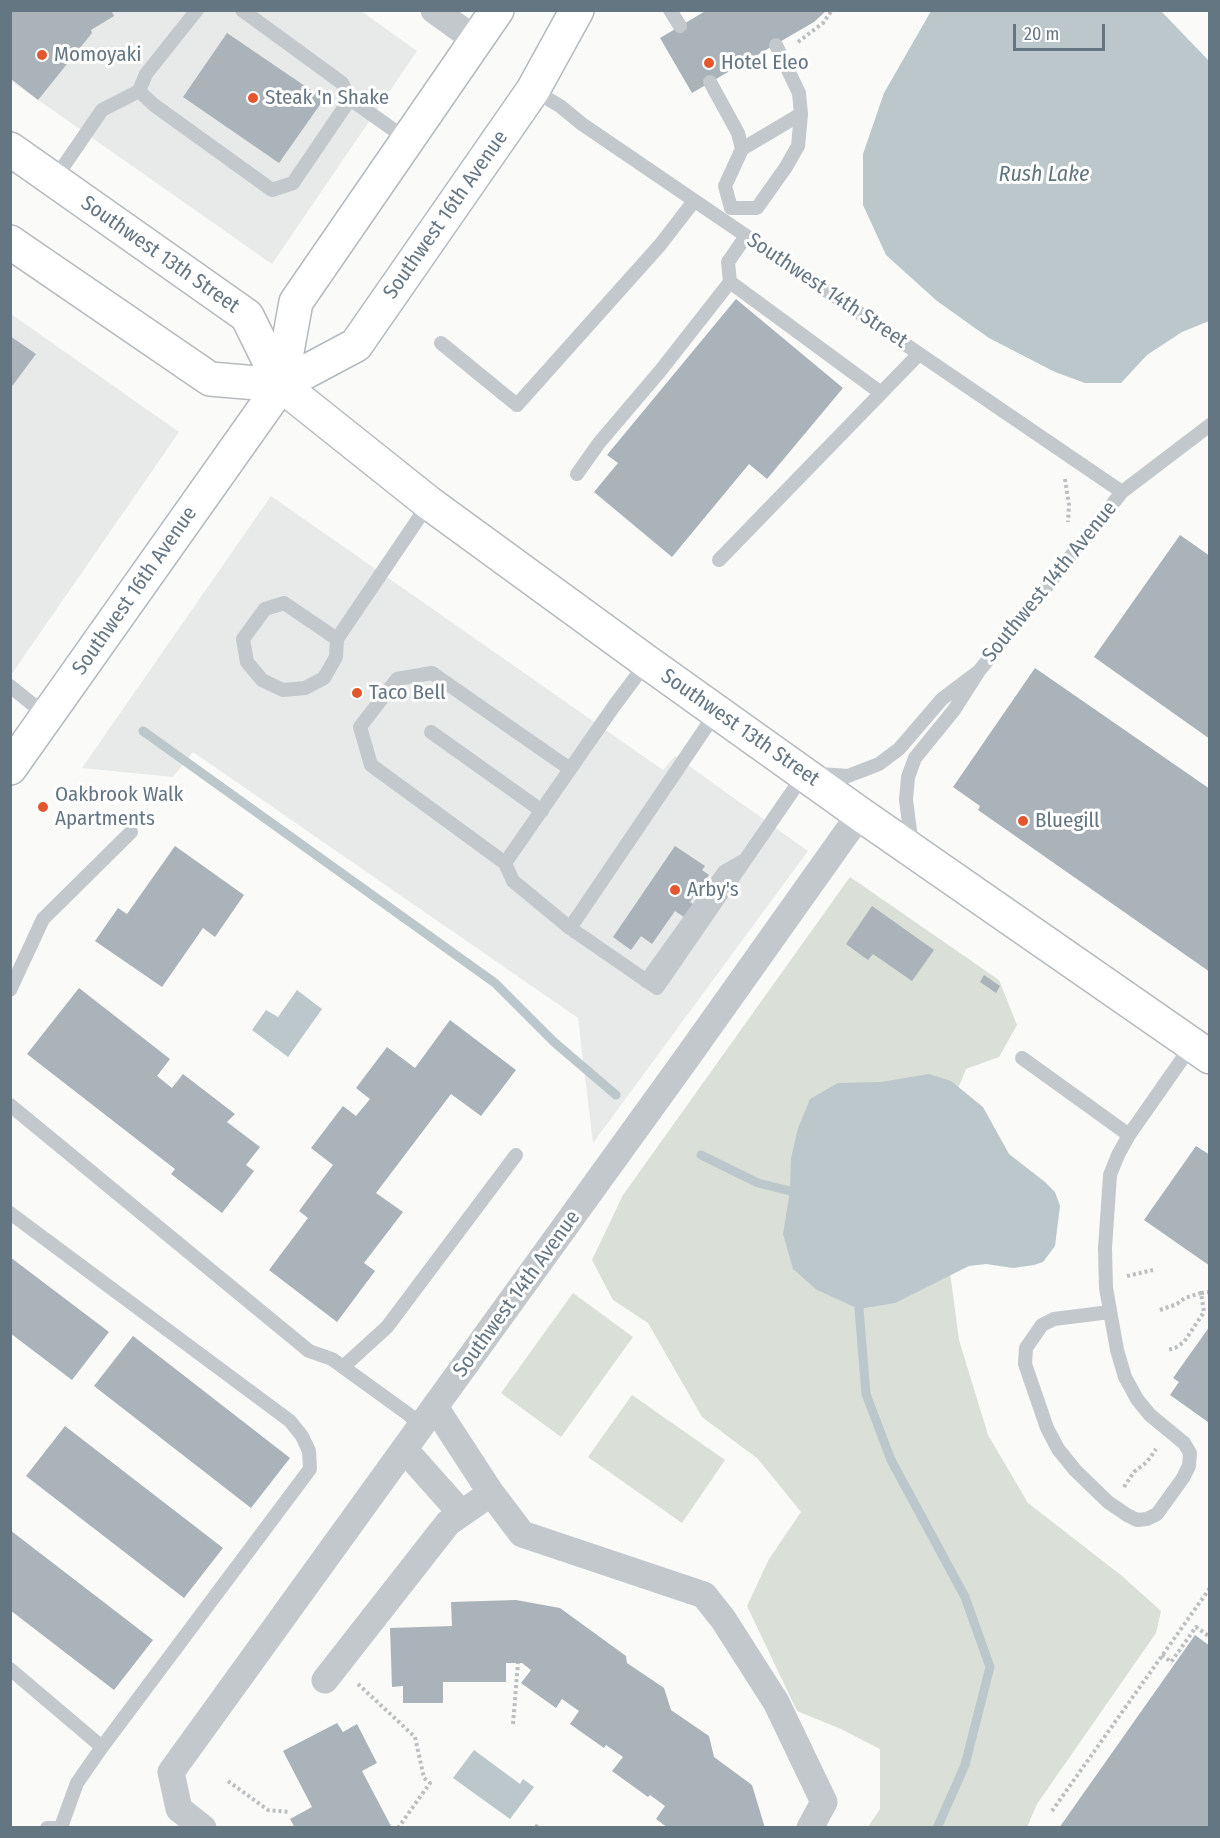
<!DOCTYPE html>
<style>
body{margin:0}
#map{position:relative;width:1220px;height:1838px;overflow:hidden;background:#fafaf8;font-family:"Fira Sans Condensed",sans-serif}
canvas{display:block}
.frame{position:absolute;inset:0;border:12px solid #657683;pointer-events:none}
.scale{position:absolute;left:1013px;top:24px;width:92px;height:27px;box-sizing:border-box;border:3px solid #657683;border-top:0;padding-left:8px;font-size:18px;line-height:21px;white-space:nowrap;color:#657683;-webkit-text-stroke:4px #fff;paint-order:stroke}
</style>
<div id="map">
<canvas width="1220" height="1838"></canvas>
<div class="frame"></div>
<div class="scale">20 m</div>
</div>
<script>
const g = document.querySelector('canvas').getContext('2d');
g.lineJoin = 'round';
function paint(path, color) { g.fillStyle = color; g.fill(path, 'evenodd'); }
const poly = rows => new Path2D(rows.map(r => 'M' + r).join(''));
function stroke(path, color, width, dash) { g.strokeStyle = color; g.lineWidth = width; g.lineCap = dash ? 'butt' : 'round'; g.setLineDash(dash || []); g.stroke(path); }
function drawText(font, color, halo, rows, align = 'center') {
  g.font = font + ' "Fira Sans Condensed",sans-serif'; g.lineWidth = 6; g.setLineDash([]); g.textBaseline = 'middle'; g.strokeStyle = halo; g.fillStyle = color; for (const [text, x, y, turn = 0] of rows) {
    g.save(); g.translate(x, y); g.rotate((+turn || 0) * Math.PI / 180); g.textAlign = isNaN(turn) ? turn : align; if (halo) g.strokeText(text, 0, 0); g.fillText(text, 0, 0); g.restore();
  }
}
paint(poly([
 [11,11,361,11,417,51,272,264,11,81],
 [11,314,179,432,11,675],
 [271,496,663,770,675,756,808,851,593,1143,578,1018,193,752,173,777,82,768]
]), '#e8e9e9');
paint(poly([
 [850,877,999,980,1017,1025,999,1057,966,1069,940,1132,949,1265,959,1340,988,1435,1028,1503,1122,1576,1161,1611,1156,1633,1037,1804,1027,1827,868,1827,880,1809,880,1749,841,1729,797,1711,747,1606,769,1559,801,1512,758,1459,702,1417,648,1323,613,1300,592,1260,623,1195],
 [573,1293,633,1337,561,1437,501,1393],
 [632,1395,725,1460,682,1523,588,1457]
]), '#dadfd7');
paint(poly([
 [931,11,1161,11,1209,61,1209,321,1182,332,1147,355,1121,383,1085,383,1055,372,989,338,937,301,886,255,863,205,863,154,884,93],
 [297,990,322,1009,288,1057,252,1030,266,1010,278,1017],
 [929,1074,951,1081,983,1107,1009,1154,1045,1182,1055,1192,1060,1206,1055,1246,1043,1262,1034,1265,1013,1268,986,1264,969,1266,895,1303,859,1309,817,1290,793,1269,783,1234,790,1191,791,1158,798,1128,810,1099,838,1083,881,1082],
 [474,1750,520,1784,523,1779,534,1787,510,1819,453,1778]
]), '#bbc7cb');
stroke(poly([
 [143,731,495,983,554,1042,616,1095],
 [701,1155,758,1183,790,1191],
 [859,1309,866,1394,891,1460,965,1597,990,1667,965,1765,937,1828]
]), '#bbc7cb', 9);
paint(poly([
 [10,10,111,10,114,16,91,30,92,33,38,100,10,78],
 [707,10,827,10,814,22,692,93,660,38],
 [227,33,324,99,279,163,183,97],
 [736,299,843,388,767,479,749,464,672,557,594,492,618,463,607,455],
 [10,336,36,354,10,389],
 [1180,535,1210,556,1210,739,1094,657],
 [1035,668,1210,789,1210,972,978,810,980,806,953,787],
 [175,846,244,895,215,937,203,928,162,987,95,941,118,908,127,914],
 [675,846,705,866,702,870,709,875,690,902,693,904,684,917,675,911,652,944,641,936,631,950,613,937],
 [872,906,934,950,912,981,873,954,868,960,846,944],
 [984,975,1000,986,996,993,980,982],
 [79,988,170,1059,157,1076,172,1088,183,1074,235,1114,227,1122,260,1147,246,1165,254,1171,222,1213,171,1174,175,1169,27,1054],
 [450,1020,516,1070,481,1116,451,1094,376,1193,403,1212,364,1263,375,1271,337,1322,269,1270,308,1218,299,1211,333,1165,311,1148,343,1106,356,1116,370,1099,356,1088,387,1047,415,1068],
 [1196,1146,1210,1155,1210,1266,1144,1220],
 [10,1257,109,1332,72,1380,10,1333],
 [1210,1326,1210,1420,1208,1422,1170,1395,1179,1382,1173,1378],
 [133,1336,290,1458,251,1508,94,1386],
 [65,1426,223,1548,184,1598,26,1476],
 [10,1530,153,1640,114,1690,10,1610],
 [516,1600,560,1608,626,1656,627,1663,664,1688,671,1710,709,1736,714,1757,752,1785,765,1828,668,1828,656,1819,665,1806,650,1795,648,1797,612,1771,623,1757,606,1745,604,1748,570,1724,579,1711,562,1699,556,1708,521,1683,531,1670,522,1663,506,1663,506,1682,443,1682,443,1703,403,1703,403,1686,392,1687,390,1628,452,1626,451,1602],
 [1195,1635,1210,1646,1210,1828,1059,1828],
 [337,1723,343,1732,357,1724,377,1763,362,1771,392,1828,295,1828,290,1819,312,1807,283,1751]
]), '#aab3b9');
const secondary = poly([
 [281,385,356,345,533,90,577,10],
 [10,768,281,385,296,302,497,10]
]);
const primary = poly([
 [10,149,247,316,281,385,429,503,647,662,860,814,1210,1057],
 [10,242,210,379,281,385]
]);
stroke(secondary, '#b3babf', 36);
stroke(primary, '#b5babe', 36);
stroke(poly([
 [798,42,823,23,832,10],
 [1065,479,1069,505,1068,522],
 [1127,1276,1153,1270],
 [1201,1293,1210,1292],
 [1160,1310,1177,1304,1185,1298,1201,1293,1204,1312,1184,1342,1175,1348,1167,1350],
 [1124,1487,1134,1472,1147,1462,1156,1449],
 [1162,1655,1171,1662,1196,1627,1210,1637],
 [358,1684,415,1737,424,1778,430,1783,398,1828],
 [513,1724,518,1663],
 [228,1781,268,1810,289,1812],
 [1052,1811,1210,1588],
 [535,1826,541,1828]
]), '#bbbfc2', 4, [3, 3]);
stroke(poly([
 [242,10,342,83,350,99,408,140],
 [670,10,680,26],
 [710,82,738,133,742,149],
 [533,90,560,106,582,124,1122,492],
 [139,91,154,105,272,190,293,183,350,99],
 [54,180,102,110,139,91,146,74,197,10],
 [731,208,757,208,786,167,798,146,801,114,799,93,776,45],
 [731,208,725,186,742,149,801,114],
 [746,236,728,262,730,282,881,393],
 [441,343,517,405,660,245,694,201],
 [577,474,599,443,661,370,730,282],
 [719,560,919,354],
 [337,639,284,603,265,609,243,639,247,662,262,680,283,690,305,688,324,678,336,657,337,639,429,503],
 [10,686,47,716],
 [431,732,542,811],
 [570,769,432,673,397,679,360,727,371,765,505,863,513,881,570,928,657,988,805,773,848,776,879,764,899,749,942,699,979,671],
 [912,846,906,800,908,777,915,758,954,710,979,671,1122,492,1210,425],
 [505,863,614,706,647,662],
 [570,928,717,711],
 [646,981,724,872,741,862],
 [10,990,43,919,131,832],
 [1022,1058,1129,1135],
 [10,1105,309,1351,332,1359,343,1367,387,1327,516,1155],
 [10,1213,290,1421,302,1436,309,1451,310,1469,102,1747,10,1669],
 [1110,1312,1054,1319,1042,1325,1026,1348,1025,1364,1047,1428,1058,1449,1075,1470,1108,1502,1127,1515,1137,1520,1147,1519,1157,1514,1183,1478,1189,1466,1190,1453,1184,1443,1150,1415,1137,1399,1125,1377,1117,1350,1106,1288,1105,1248,1110,1175,1118,1155,1129,1135,1192,1045],
 [343,1367,408,1414,421,1426],
 [61,1827,77,1783,102,1747],
 [47,1828,63,1828]
]), '#c3c8cc', 14);
stroke(poly([
 [434,10,477,41],
 [435,1407,491,1493],
 [405,1450,461,1513],
 [325,1680,448,1523,491,1493,522,1534,704,1595,723,1619,776,1702,824,1802,810,1828],
 [203,1828,179,1809,171,1772,686,1059,860,814]
]), '#c3c8cc', 27);
stroke(secondary, '#fff', 33);
stroke(primary, '#fff', 33);
for (const [x, y, r, color] of [
 [42,55,6,"#e4572e"],
 [709,63,6,"#e4572e"],
 [253,98,6,"#e4572e"],
 [357,693,6,"#e4572e"],
 [43,807,6,"#e4572e"],
 [1023,821,6,"#e4572e"],
 [675,890,6,"#e4572e"]
]) { const dot = new Path2D(); dot.arc(x, y, r, 0, 2 * Math.PI); g.fillStyle = color; g.fill(dot); stroke(dot, '#fff', 2); }
drawText('21px', '#657683', '#fff', [
 ["Momoyaki",54,55],
 ["Hotel Eleo",721,63],
 ["Steak 'n Shake",265,98],
 ["Taco Bell",369,693],
 ["Oakbrook Walk",55,795],
 ["Apartments",55,819],
 ["Bluegill",1035,821],
 ["Arby's",687,890]
], 'left');
drawText('21px', '#657683', '#fff', [
 ["Southwest 16th Avenue",446,215,-55],
 ["Southwest 13th Street",160,255,35],
 ["Southwest 14th Street",827,291,34],
 ["Southwest 14th Avenue",1050,582,-51],
 ["Southwest 16th Avenue",135,591,-55],
 ["Southwest 13th Street",740,728,35],
 ["Southwest 14th Avenue",517,1294,-54]
]);
drawText('italic 22px', '#60757c', '#fff', [
 ["Rush Lake",1044,175]
]);
</script>
